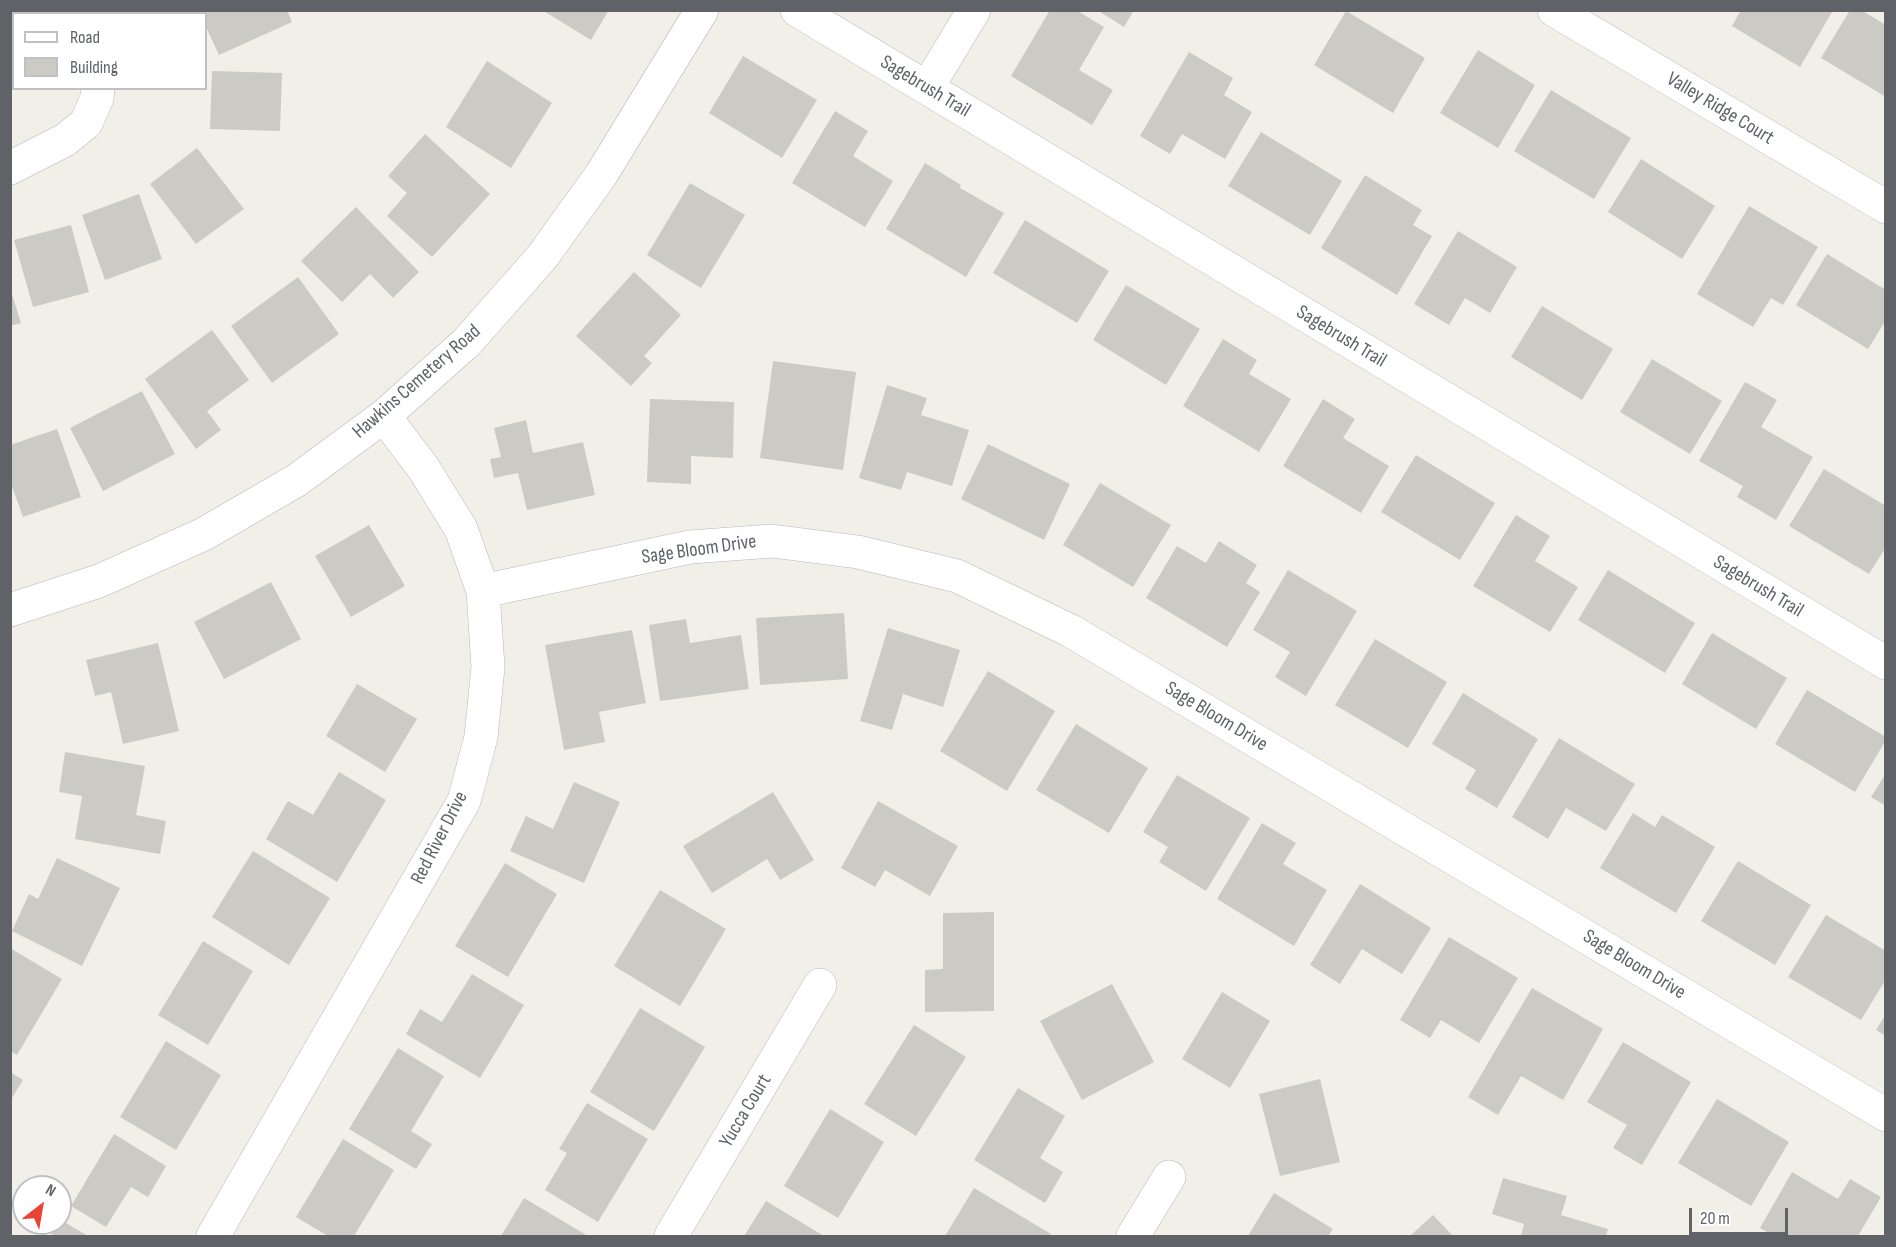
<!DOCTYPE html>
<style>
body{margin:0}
#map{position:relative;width:1896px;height:1247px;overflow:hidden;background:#f1efe8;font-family:"Sofia Sans Condensed",sans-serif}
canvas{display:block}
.frame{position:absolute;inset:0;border:12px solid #5f6368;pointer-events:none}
.legend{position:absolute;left:12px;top:12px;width:195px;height:78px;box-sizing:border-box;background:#fff;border:2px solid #bfc1c3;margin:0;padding:8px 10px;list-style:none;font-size:18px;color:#5f6368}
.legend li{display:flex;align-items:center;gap:12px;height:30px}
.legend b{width:30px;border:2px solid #bfc1c3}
.north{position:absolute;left:12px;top:1175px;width:60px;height:60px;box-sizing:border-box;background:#fff;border:2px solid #bfc1c3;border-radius:50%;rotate:31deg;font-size:16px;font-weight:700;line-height:24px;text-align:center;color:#5f6368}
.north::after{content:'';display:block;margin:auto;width:21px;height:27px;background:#ea4335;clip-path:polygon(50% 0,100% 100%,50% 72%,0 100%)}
.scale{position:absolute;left:1689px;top:1208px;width:99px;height:27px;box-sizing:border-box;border:3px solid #5f6368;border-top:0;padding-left:8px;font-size:18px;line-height:21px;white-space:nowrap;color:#5f6368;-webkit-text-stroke:4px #fff;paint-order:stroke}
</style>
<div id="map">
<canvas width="1896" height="1247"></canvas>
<div class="frame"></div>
<ul class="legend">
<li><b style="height:8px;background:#fff"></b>Road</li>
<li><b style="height:16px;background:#cccac5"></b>Building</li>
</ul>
<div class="north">N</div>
<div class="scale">20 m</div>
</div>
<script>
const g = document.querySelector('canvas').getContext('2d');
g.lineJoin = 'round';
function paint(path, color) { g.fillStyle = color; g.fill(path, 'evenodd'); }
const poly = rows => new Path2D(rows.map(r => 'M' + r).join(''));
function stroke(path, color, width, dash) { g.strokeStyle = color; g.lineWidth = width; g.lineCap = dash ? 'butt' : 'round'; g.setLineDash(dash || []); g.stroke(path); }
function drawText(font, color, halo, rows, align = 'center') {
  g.font = font + ' "Sofia Sans Condensed",sans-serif'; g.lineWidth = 5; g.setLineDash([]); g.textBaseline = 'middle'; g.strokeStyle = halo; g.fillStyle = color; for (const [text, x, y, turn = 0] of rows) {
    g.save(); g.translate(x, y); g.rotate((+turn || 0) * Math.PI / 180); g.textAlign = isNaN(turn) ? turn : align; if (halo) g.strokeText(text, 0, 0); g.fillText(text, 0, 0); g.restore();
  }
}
paint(poly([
 [198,10,287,10,292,22,219,55,206,27,206,14,199,14],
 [542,10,609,10,591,40],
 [1050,10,1076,10,1104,27,1079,70,1113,90,1092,125,1011,76],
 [1097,10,1134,10,1124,27],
 [1741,10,1829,10,1832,12,1800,67,1732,26],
 [1850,10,1861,10,1886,25,1886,97,1821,58],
 [1346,11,1425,58,1393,113,1314,65],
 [1478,50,1535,85,1498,148,1440,113],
 [1189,52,1233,78,1224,95,1252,112,1225,159,1182,134,1170,154,1140,136],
 [743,56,817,100,782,158,709,113],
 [487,61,552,103,511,168,446,127],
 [212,71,282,73,280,131,210,129],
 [1551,90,1631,138,1594,199,1514,151],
 [835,111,868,131,853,156,893,181,865,227,792,183],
 [1261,132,1342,181,1310,235,1228,186],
 [425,134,490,194,432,257,387,216,407,193,388,176],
 [197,148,244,209,196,244,150,184],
 [1641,159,1715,206,1682,259,1608,212],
 [925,163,961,185,960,188,1004,213,966,277,886,229],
 [1365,175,1422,210,1413,225,1432,236,1397,295,1321,248],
 [690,183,745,215,701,288,647,255],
 [139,194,162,259,105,280,82,215],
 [1749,206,1818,247,1783,305,1771,298,1753,327,1697,294],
 [356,207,419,272,393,298,370,274,342,302,301,261],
 [1025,220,1109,271,1077,323,993,273],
 [71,225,89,292,33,307,14,240],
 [1458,231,1517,267,1490,313,1465,298,1449,325,1414,304],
 [1827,254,1886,290,1886,320,1868,349,1796,305],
 [634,272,681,315,644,356,652,363,631,386,576,336],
 [298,277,339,334,272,383,231,326],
 [1126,285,1200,329,1166,385,1093,340],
 [10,288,21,323,10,326],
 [1542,306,1613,349,1582,400,1511,357],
 [212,330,249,380,207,411,221,430,196,449,145,379],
 [1223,339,1257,360,1249,374,1291,399,1259,452,1183,406],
 [1652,359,1722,401,1690,454,1620,412],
 [773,361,856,372,843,470,760,458],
 [1745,382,1777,400,1761,427,1813,457,1776,520,1737,497,1743,486,1699,461],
 [887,385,927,398,921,415,969,430,952,486,907,472,901,490,859,478],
 [142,391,175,454,103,491,70,428],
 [650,399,734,402,733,458,691,456,691,484,647,482],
 [1323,399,1355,419,1343,438,1389,466,1361,513,1283,466],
 [526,420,533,453,583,442,595,495,527,510,518,473,494,478,490,459,501,457,494,428],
 [57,429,81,497,23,517,10,481,10,445],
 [988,444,1070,484,1044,540,961,499],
 [1416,455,1495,503,1460,560,1381,512],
 [1824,469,1886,506,1886,547,1869,574,1789,526],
 [1100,483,1171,525,1133,587,1063,545],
 [1516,515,1550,536,1535,561,1578,587,1550,632,1473,586],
 [369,525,405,586,351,617,315,556],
 [1219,541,1257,565,1246,583,1260,592,1227,647,1146,598,1177,546,1206,563],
 [1288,570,1357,611,1306,696,1275,677,1290,652,1253,630],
 [1608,570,1695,623,1665,673,1578,620],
 [271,582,301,639,224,679,194,622],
 [844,613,848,679,760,685,756,618],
 [686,619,690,643,741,635,749,689,660,701,649,625],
 [888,628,960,650,943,707,903,694,892,730,860,721],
 [632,630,646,703,599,712,605,742,564,750,545,645],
 [1712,633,1787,678,1756,729,1682,684],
 [1375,639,1447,682,1408,748,1335,705],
 [158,643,179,731,123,744,111,692,95,696,86,660],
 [988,671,1055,711,1007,791,940,751],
 [357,684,417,719,385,772,326,736],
 [1807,690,1886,737,1886,740,1855,792,1775,744],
 [1463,693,1538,739,1497,808,1465,789,1476,770,1432,744],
 [1076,724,1148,768,1109,833,1036,790],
 [1559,738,1635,784,1606,831,1566,808,1548,839,1512,817],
 [65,752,145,766,136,815,166,821,160,854,75,839,82,796,59,792],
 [339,772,386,800,337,882,266,839,288,801,313,815],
 [1886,773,1886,806,1871,797],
 [1177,775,1250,818,1206,891,1159,862,1168,847,1143,832],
 [574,782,620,802,584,883,510,851,526,816,553,829],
 [773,792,814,860,780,880,767,859,712,893,683,846],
 [878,801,958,846,930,896,885,870,875,887,841,868],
 [1633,813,1655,827,1662,815,1715,847,1676,913,1600,868],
 [1262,823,1296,843,1283,864,1327,890,1294,946,1217,899],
 [253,851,330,898,289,965,212,917],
 [57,858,120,888,82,966,12,931,29,894,38,899],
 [1738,861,1811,905,1775,965,1701,921],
 [505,863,557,894,508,977,455,946],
 [1360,884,1431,928,1402,974,1362,949,1340,984,1310,965],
 [660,890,726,929,680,1006,614,966],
 [994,912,994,1011,925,1012,925,970,943,969,943,913],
 [1826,915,1886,951,1886,979,1861,1020,1788,977],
 [1449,937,1518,978,1479,1043,1441,1020,1430,1038,1400,1020],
 [203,941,253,971,208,1045,158,1015],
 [10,948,62,979,17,1055,10,1051],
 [472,974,524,1005,480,1078,406,1034,420,1009,442,1022],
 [1112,984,1154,1062,1082,1100,1040,1021],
 [1532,988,1603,1029,1563,1100,1521,1076,1498,1115,1468,1097],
 [1222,992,1270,1021,1230,1088,1182,1059],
 [640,1008,705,1047,654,1131,590,1092],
 [1886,1014,1886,1036,1876,1030],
 [914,1025,966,1057,916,1136,864,1104],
 [166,1041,221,1075,176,1150,120,1117],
 [1623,1042,1691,1082,1642,1165,1613,1148,1627,1125,1587,1102],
 [398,1048,444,1076,411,1131,432,1144,416,1169,349,1129],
 [10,1072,23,1080,10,1101],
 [1320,1079,1340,1162,1280,1176,1259,1094],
 [1018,1088,1065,1116,1040,1158,1063,1172,1045,1203,974,1160],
 [1717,1099,1789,1142,1751,1206,1678,1163],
 [587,1103,648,1139,598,1222,545,1190,567,1153,559,1149],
 [830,1109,884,1142,838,1218,784,1186],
 [114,1134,166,1166,148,1197,131,1187,106,1227,71,1206],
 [343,1139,394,1170,354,1236,328,1236,296,1217],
 [1792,1172,1838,1199,1850,1179,1881,1197,1858,1236,1774,1236,1760,1228],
 [1503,1178,1567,1196,1561,1215,1608,1229,1606,1236,1521,1236,1524,1224,1492,1214],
 [974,1188,1051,1234,1049,1236,945,1236],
 [1274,1193,1333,1229,1328,1236,1248,1236],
 [524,1198,588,1236,501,1236],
 [766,1201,824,1236,744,1236],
 [1433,1215,1453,1236,1410,1236],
 [61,1220,88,1236,51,1236]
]), '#cccac5');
const minor = poly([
 [43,10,49,14],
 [797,10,1886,663],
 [1554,10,1886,207],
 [927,88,974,10],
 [10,168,65,140,86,123,97,98,98,88],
 [483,591,690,547,772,541,858,552,957,576,1071,631,1886,1115],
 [10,610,99,581,204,534,297,480,384,416,467,342,542,257,601,175,702,10],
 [213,1236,464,801,481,737,488,667,483,591,461,529,424,469,384,416],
 [671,1236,820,985],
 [1133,1236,1169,1177]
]);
stroke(minor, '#b5b8bc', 34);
stroke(minor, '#fff', 33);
drawText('20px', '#5f6368', '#fff', [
 ["Sagebrush Trail",925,87,31],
 ["Valley Ridge Court",1720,109,31],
 ["Sagebrush Trail",1341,337,31],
 ["Hawkins Cemetery Road",417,382,-41],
 ["Sage Bloom Drive",699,550,-8],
 ["Sagebrush Trail",1758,587,31],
 ["Sage Bloom Drive",1216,717,31],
 ["Red River Drive",440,838,-63],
 ["Sage Bloom Drive",1634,965,31],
 ["Yucca Court",746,1111,-59]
]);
</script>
